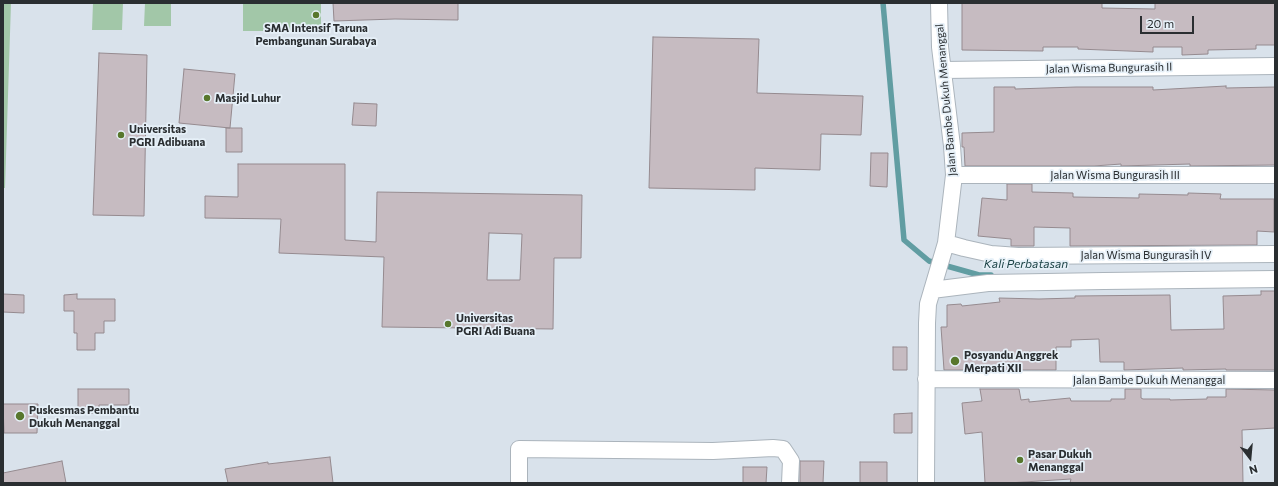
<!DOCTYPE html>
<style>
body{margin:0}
#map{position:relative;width:1278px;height:486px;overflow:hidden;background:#d9e2eb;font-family:Commissioner,sans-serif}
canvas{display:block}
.frame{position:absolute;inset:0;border:4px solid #2a2e31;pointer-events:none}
.north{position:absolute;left:1230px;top:438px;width:40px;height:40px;-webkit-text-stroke:3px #e6f0f8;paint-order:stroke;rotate:164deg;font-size:11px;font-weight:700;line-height:16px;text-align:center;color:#2a2e31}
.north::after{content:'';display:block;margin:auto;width:14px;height:18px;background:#2a2e31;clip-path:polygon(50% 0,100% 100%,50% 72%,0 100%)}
.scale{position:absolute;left:1140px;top:16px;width:54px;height:18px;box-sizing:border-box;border:2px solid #2a2e31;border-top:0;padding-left:5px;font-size:12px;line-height:14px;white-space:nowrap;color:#2a2e31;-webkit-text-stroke:3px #e6f0f8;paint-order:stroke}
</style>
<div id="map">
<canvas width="1278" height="486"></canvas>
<div class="frame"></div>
<div class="north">N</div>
<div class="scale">20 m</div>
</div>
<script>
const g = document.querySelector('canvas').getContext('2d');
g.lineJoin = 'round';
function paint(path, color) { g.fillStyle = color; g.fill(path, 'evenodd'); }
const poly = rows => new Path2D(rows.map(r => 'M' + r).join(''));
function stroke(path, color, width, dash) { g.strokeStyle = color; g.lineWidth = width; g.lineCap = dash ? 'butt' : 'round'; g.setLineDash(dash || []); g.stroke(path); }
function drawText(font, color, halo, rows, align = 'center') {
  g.font = font + ' Commissioner,sans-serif'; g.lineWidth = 3.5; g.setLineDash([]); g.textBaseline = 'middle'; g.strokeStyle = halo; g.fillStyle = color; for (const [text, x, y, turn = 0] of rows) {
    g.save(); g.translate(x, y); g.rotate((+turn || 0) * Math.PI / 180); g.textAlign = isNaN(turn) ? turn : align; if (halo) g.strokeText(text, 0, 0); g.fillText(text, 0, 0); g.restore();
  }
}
paint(poly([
 [3,3,11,3,5,188,3,188],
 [93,3,123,3,122,30,92,30],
 [145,3,171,3,171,26,144,26],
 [243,3,321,3,321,31,243,31]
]), '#a2c7a8');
stroke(poly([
 [883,3,904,240,929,261,979,275,991,275]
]), '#619da2', 5.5);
const building = poly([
 [333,3,458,3,458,20,395,19,334,21,333,3],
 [962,3,1102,3,1102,8,1155,9,1155,3,1275,3,1275,45,1256,45,1256,49,1208,50,1208,54,1182,55,1182,47,1153,47,1153,52,1078,49,1078,47,1043,47,1043,51,962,50,962,3],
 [653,37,759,39,757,93,863,96,861,135,821,134,820,170,755,168,755,190,649,188,653,37],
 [99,53,147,55,144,216,93,215,99,53],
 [184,69,235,74,230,128,179,123,184,69],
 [1226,86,1226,88,1275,87,1275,165,1190,166,1190,164,1121,166,1121,164,1094,166,965,166,964,147,962,147,962,133,994,132,994,87,1015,87,1015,89,1076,87,1153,87,1153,90,1226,86],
 [354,103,377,104,376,126,352,125,354,103],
 [226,128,242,128,242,152,226,152,226,128],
 [871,153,888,153,887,187,870,186,871,153],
 [238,164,345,164,345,240,376,242,377,192,582,195,581,258,554,258,553,329,382,327,384,257,279,253,281,219,205,218,205,196,238,197,238,164],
 [489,233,522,234,520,280,487,280,489,233],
 [1007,184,1032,184,1032,192,1073,193,1073,197,1139,198,1139,194,1188,195,1188,193,1221,194,1220,199,1274,199,1274,232,1257,231,1257,245,1070,246,1070,228,1034,227,1034,246,1011,246,1011,239,978,236,982,198,1007,200,1007,184],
 [1261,291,1275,291,1275,370,1226,370,1226,369,1183,370,1183,368,1124,370,1124,362,1100,362,1099,339,1071,340,1071,347,1056,347,1056,370,944,370,941,327,947,327,947,305,961,304,962,306,1000,302,999,298,1039,299,1075,298,1075,296,1170,295,1171,330,1224,329,1223,296,1261,295,1261,291],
 [3,294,24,295,24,313,3,312,3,294],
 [77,294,77,299,115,299,115,321,104,321,104,333,95,333,95,350,77,350,77,333,74,333,74,311,64,311,64,295,77,294],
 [893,347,907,347,907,370,893,370,893,347],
 [78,389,129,389,129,405,99,405,99,413,78,413,78,389],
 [980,389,1019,389,1021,400,1029,399,1029,402,1070,398,1071,401,1111,401,1111,399,1125,399,1125,389,1141,389,1141,398,1143,399,1170,399,1170,400,1207,399,1207,397,1226,397,1226,389,1275,390,1275,428,1242,430,1243,483,1070,483,1071,479,1008,483,985,483,982,432,965,434,962,403,982,401,980,389],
 [3,404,38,404,37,433,4,433,3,404],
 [912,413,912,433,894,433,894,414,912,413],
 [330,457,333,483,228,483,225,469,268,462,268,464,330,457],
 [62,461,66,483,3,483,3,473,62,461],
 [800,461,824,461,823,483,800,483,800,461],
 [860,462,887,462,887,483,860,483,860,462],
 [743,467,767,467,766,483,743,483,743,467]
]);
paint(building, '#c6bbc1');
stroke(building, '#958a8f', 1);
const street = poly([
 [943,70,1275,66],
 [954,175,1275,175],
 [946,243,964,248,991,254,1018,256,1275,254],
 [932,290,988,283,1104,281,1275,279],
 [926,379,1275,380],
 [519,483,519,449,713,451,773,448,783,449,791,461,790,483],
 [926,483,927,323,928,304,946,243,954,175,952,146,940,47,939,3]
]);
stroke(street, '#abb4bc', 18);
stroke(street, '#fff', 16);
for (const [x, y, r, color] of [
 [316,15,4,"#58772d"],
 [207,98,4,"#58772d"],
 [121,135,4,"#58772d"],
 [448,324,4,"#58772d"],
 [955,361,5,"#58772d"],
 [20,416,5,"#58772d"],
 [1020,460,4,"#58772d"]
]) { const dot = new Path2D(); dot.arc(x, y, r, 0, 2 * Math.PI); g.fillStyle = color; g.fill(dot); stroke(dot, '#e6f0f8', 1.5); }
drawText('bold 11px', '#2a2e31', '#e6f0f8', [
 ["SMA Intensif Taruna",316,28,"center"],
 ["Pembangunan Surabaya",316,41,"center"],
 ["Masjid Luhur",215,98],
 ["Universitas",129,129],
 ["PGRI Adibuana",129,142],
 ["Universitas",456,318],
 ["PGRI Adi Buana",456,331],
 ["Posyandu Anggrek",964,355],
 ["Merpati XII",964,368],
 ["Puskesmas Pembantu",29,410],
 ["Dukuh Menanggal",29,423],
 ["Pasar Dukuh",1028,454],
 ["Menanggal",1028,467]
], 'left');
drawText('11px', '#2a2e31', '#e6f0f8', [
 ["Jalan Wisma Bungurasih II",1109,68,-1],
 ["Jalan Bambe Dukuh Menanggal",946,100,-95],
 ["Jalan Wisma Bungurasih III",1115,175],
 ["Jalan Wisma Bungurasih IV",1146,255],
 ["Jalan Bambe Dukuh Menanggal",1149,380]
]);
drawText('italic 12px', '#1d4447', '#e6f0f8', [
 ["Kali Perbatasan",1026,264]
]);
</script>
